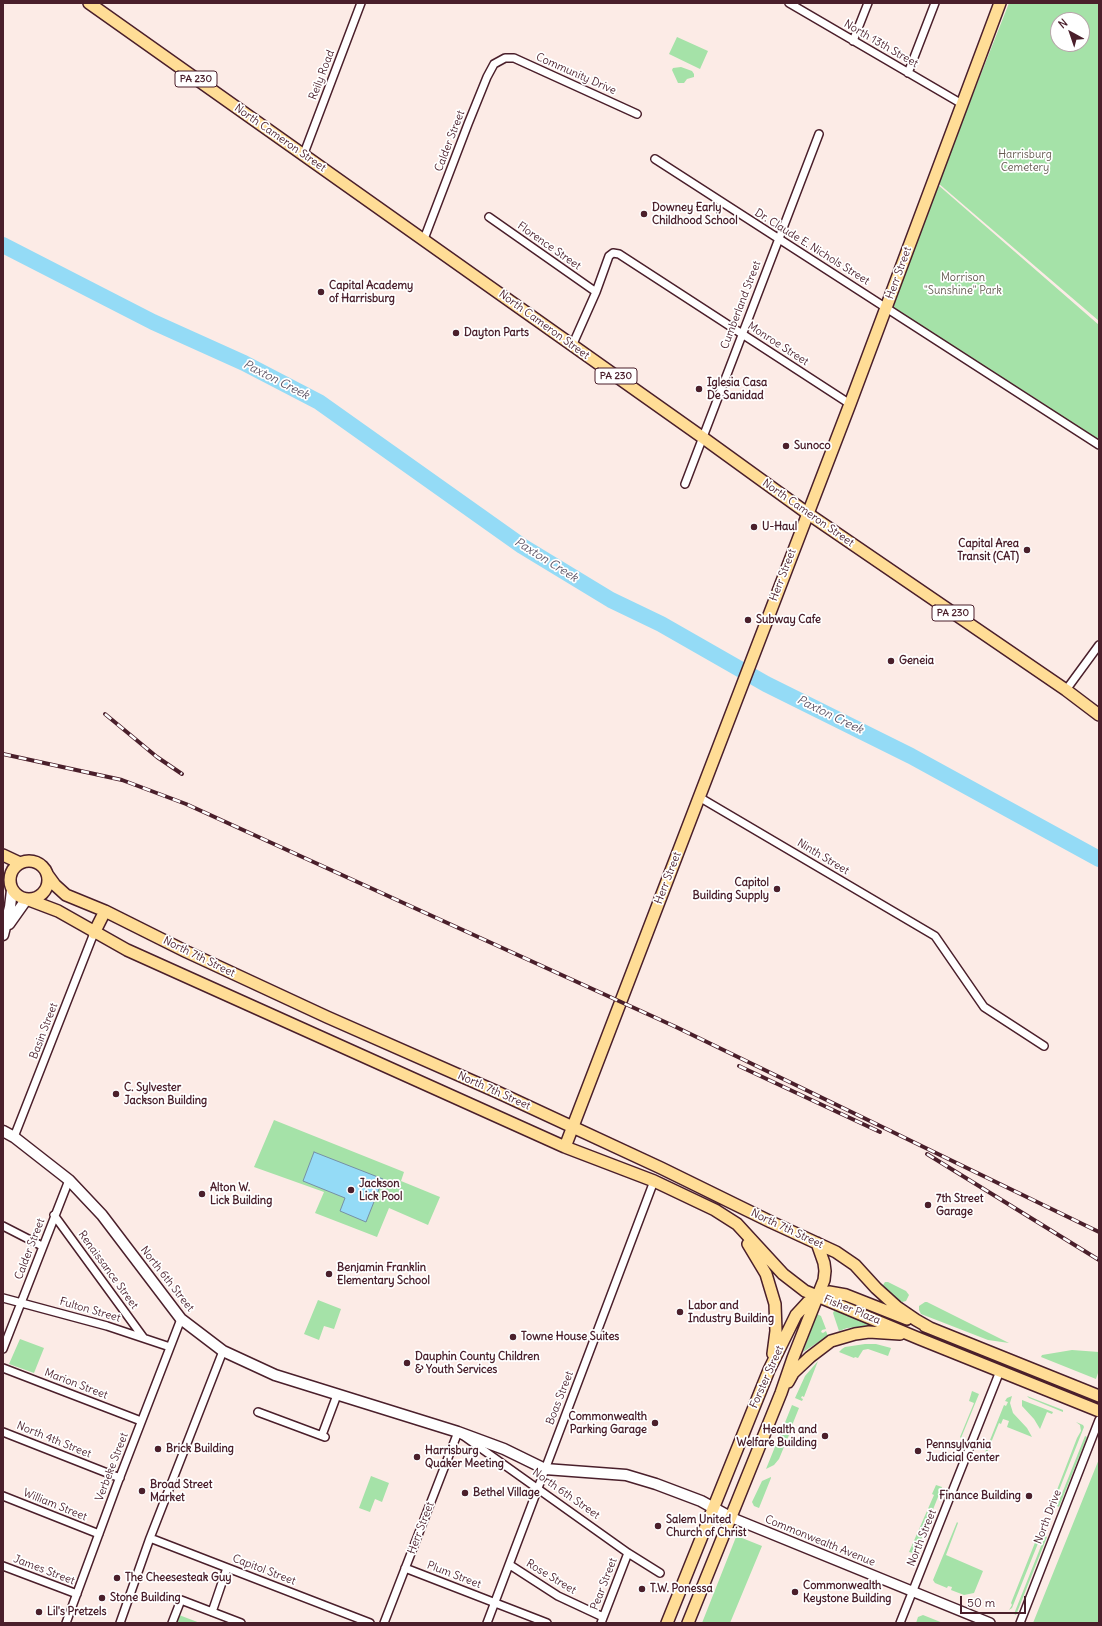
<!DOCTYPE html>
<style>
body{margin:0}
#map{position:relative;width:1102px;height:1626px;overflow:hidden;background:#fcebe6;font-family:Delius,sans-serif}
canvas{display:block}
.frame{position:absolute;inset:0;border:4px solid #4a1f2b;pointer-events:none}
.north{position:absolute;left:1050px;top:12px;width:40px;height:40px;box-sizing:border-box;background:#fff;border:1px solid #b7a5aa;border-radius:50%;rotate:320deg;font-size:11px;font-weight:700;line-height:16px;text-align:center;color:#4a1f2b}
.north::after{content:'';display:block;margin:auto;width:14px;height:18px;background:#4a1f2b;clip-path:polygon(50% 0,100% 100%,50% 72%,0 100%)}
.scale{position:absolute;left:960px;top:1596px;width:66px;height:18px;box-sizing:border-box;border:2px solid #4a1f2b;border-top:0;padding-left:5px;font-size:12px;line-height:14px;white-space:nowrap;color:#4a1f2b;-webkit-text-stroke:3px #fff;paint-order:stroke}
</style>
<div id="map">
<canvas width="1102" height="1626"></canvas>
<div class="frame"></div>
<div class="north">N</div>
<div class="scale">50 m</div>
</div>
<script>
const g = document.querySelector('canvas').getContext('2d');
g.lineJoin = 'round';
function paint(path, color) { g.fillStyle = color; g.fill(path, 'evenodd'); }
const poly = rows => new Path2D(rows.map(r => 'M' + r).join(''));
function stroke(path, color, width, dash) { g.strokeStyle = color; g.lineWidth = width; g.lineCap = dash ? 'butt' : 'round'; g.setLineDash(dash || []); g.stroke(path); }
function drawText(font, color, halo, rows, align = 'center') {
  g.font = font + ' Delius,sans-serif'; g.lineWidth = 3.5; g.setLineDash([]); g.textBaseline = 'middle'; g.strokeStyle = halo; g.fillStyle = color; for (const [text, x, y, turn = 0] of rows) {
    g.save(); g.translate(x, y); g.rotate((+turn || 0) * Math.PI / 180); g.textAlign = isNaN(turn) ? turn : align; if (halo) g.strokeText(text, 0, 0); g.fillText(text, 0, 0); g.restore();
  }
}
paint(poly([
 [1009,3,1099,3,1099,321,938,183],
 [1058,20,1082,20,1082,44,1058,44],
 [677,37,708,51,700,69,669,54],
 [681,67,692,71,694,74,694,77,687,79,684,83,678,83,672,70,673,68],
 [937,184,1099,325,1099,443,1032,396,959,351,893,308],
 [274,1120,404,1172,401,1181,440,1197,428,1225,389,1208,377,1237,315,1213,324,1192,254,1167],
 [885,1282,888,1282,906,1291,909,1295,906,1301,902,1302,892,1296,883,1287,883,1285],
 [318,1300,341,1309,334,1329,324,1326,319,1340,304,1334],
 [925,1302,927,1302,1009,1343,988,1340,921,1314,919,1310,919,1306],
 [835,1309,874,1326,847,1328,839,1331,833,1313],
 [817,1314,821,1316,826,1329,822,1330,821,1332,823,1333,826,1331,828,1336,803,1352],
 [20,1339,44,1348,34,1373,9,1364],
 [865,1344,876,1344,891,1348,888,1356,868,1349,863,1350,858,1358,855,1357,854,1358,839,1352,842,1349,845,1347],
 [1072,1350,1099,1352,1099,1370,1096,1379,1041,1357,1042,1355],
 [818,1361,804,1397,802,1396,801,1398,803,1399,802,1401,795,1398,805,1376],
 [972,1391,979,1394,961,1438,960,1437,974,1403,969,1401],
 [1012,1396,1010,1403,1013,1413,1027,1428,1032,1437,1007,1427,1009,1421,1003,1419,1001,1424,999,1423,986,1455,984,1455,1004,1405,1006,1406,1008,1402,1005,1401,1007,1398],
 [1027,1396,1063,1410,1063,1412,1029,1398],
 [1022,1400,1053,1412,1052,1414,1047,1412,1040,1429,1034,1419,1022,1406],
 [792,1405,799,1408,791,1428,784,1425],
 [1076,1422,1083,1425,1084,1427,1052,1508,1050,1508,1077,1438,1081,1431,1080,1425],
 [781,1432,789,1435,779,1459,774,1465,766,1469],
 [1085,1436,1087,1437,1059,1507,1057,1506],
 [1099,1459,1099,1623,1033,1623],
 [371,1476,389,1483,382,1502,375,1499,370,1512,359,1508],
 [771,1477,771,1478,759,1508,754,1506,752,1502,762,1481],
 [936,1485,942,1487,914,1557,913,1553,909,1552,934,1495,932,1494],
 [957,1522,958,1523,946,1555,983,1571,974,1593,964,1595,951,1590,952,1587,948,1586,947,1588,935,1583,933,1580],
 [1040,1530,1043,1531,1012,1608,1009,1610,1012,1605,1011,1603],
 [1045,1536,1047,1537,1016,1615,1014,1614],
 [736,1537,742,1538,762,1546,730,1623,702,1623],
 [179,1615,200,1623,176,1623],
 [923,1615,943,1623,916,1623,918,1617]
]), '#a5e2a8');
const water = poly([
 [314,1152,383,1179,366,1222,340,1211,345,1198,303,1181,314,1152]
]);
paint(water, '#94dbf6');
stroke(water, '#7690a5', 1);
stroke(poly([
 [3,245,153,322,244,363,319,402,522,546,611,600,661,624,766,684,911,756,1099,859]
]), '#94dbf6', 16);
const minor = poly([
 [789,3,962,104],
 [853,41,868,3],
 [908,73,935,3],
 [303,156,361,3],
 [655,159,1099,445],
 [489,217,596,292],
 [424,239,468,124,487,77,494,64,505,58,514,58,637,114],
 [572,346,596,292,609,256,613,253,619,254,850,404],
 [685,484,819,134],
 [1066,690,1099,645],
 [699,797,935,936,984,1007,1044,1046],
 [14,1137,94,933],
 [54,1215,143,1337],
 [3,1226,42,1246],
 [3,1298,107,1326,170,1347],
 [3,1349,69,1180],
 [3,1368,141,1421],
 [258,1412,325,1437],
 [3,1432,120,1478],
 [322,1435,337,1395],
 [3,1496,99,1534],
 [150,1538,370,1623],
 [510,1565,558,1596,603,1617],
 [3,1566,77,1594],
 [405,1568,547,1623],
 [212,1612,227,1568],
 [66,1623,118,1482,181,1319],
 [120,1623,150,1538,223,1351],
 [172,1623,181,1600,241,1623],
 [384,1623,458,1432,628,1553,660,1573],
 [487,1623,654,1181],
 [601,1623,628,1553],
 [900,1623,1000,1371],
 [1020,1623,1099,1420]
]);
const tertiary = poly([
 [730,1517,990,1623]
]);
const secondary = poly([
 [9,924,26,900],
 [3,935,10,907,12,890],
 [3,1131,14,1137,69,1180,102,1215,181,1319,223,1351,275,1375,458,1432,504,1449,545,1469,626,1475,656,1484,701,1501,730,1517]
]);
const primary = poly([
 [3,855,20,863],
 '10 880a19 19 0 1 1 38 0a19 19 0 1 1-38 0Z',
 [47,874,55,885,66,895,105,911,187,952,327,1017,495,1091,661,1168,771,1222,836,1252,855,1265,876,1288,897,1307,916,1320,930,1328],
 [29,900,58,911,127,950,565,1147,654,1181,715,1210,737,1224,783,1274,805,1291,920,1339,1099,1411],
 [94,933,105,911],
 [565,1147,850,404,1000,3],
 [748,1244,766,1274,775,1304,776,1331,773,1354],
 [925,1326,1099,1396],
 [788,1382,793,1373,810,1357,831,1341,855,1334,869,1332,900,1334],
 [667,1623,769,1370,796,1315,808,1302,825,1293,829,1292,846,1295,907,1319],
 [688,1623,781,1393,793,1358,824,1280,825,1271,824,1263,817,1243]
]);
const trunk = poly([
 [89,3,702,437,807,513,1066,690,1099,715]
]);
stroke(minor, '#4a1f2b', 10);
stroke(tertiary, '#4a1f2b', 12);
stroke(secondary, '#4a1f2b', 13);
stroke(primary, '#4a1f2b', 14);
stroke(trunk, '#4a1f2b', 14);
stroke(minor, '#fff', 7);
stroke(tertiary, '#fff', 9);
stroke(secondary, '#fff', 10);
stroke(primary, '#ffdd96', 11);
stroke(trunk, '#ffdd96', 11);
const rail = poly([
 [105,714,157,757,182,774],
 [3,754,122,780,186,804,676,1027,1099,1232],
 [739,1066,880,1132],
 [927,1154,1099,1260]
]);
stroke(rail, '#4a1f2b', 4);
stroke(rail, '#fff', 2.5, [8]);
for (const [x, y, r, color] of [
 [644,214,4,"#4a1f2b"],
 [321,292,4,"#4a1f2b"],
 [456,333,4,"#4a1f2b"],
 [699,389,4,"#4a1f2b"],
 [786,446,4,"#4a1f2b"],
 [754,527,4,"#4a1f2b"],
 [1027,550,4,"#4a1f2b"],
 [748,620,4,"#4a1f2b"],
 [891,661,4,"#4a1f2b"],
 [777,889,4,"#4a1f2b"],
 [116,1094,4,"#4a1f2b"],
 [351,1190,4,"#4a1f2b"],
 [202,1194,4,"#4a1f2b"],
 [928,1205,4,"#4a1f2b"],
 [329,1274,4,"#4a1f2b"],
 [680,1312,4,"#4a1f2b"],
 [513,1337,4,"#4a1f2b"],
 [407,1363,4,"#4a1f2b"],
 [655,1423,4,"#4a1f2b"],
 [825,1436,4,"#4a1f2b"],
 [158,1449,4,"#4a1f2b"],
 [918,1451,4,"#4a1f2b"],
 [417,1457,4,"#4a1f2b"],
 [142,1491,4,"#4a1f2b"],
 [465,1493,4,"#4a1f2b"],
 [1029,1496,4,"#4a1f2b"],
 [658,1526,4,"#4a1f2b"],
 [117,1578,4,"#4a1f2b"],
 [642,1589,4,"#4a1f2b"],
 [795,1592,4,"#4a1f2b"],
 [102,1598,4,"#4a1f2b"],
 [39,1612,4,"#4a1f2b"]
]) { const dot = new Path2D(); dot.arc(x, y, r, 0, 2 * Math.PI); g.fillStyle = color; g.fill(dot); stroke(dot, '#fff', 1.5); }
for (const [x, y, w] of [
 [196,79,42],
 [616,376,42],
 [953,613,42]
]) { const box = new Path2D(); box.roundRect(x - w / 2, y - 8, w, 16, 3); g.fillStyle = '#fff'; g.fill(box); stroke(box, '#4a1f2b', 1); }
drawText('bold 10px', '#4a1f2b', null, [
 ["PA 230",196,79],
 ["PA 230",616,376],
 ["PA 230",953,613]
]);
drawText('11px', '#4a1f2b', '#fff', [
 ["North 13th Street",881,44,30],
 ["Community Drive",576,74,24],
 ["Reily Road",322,75,-69],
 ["North Cameron Street",280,138,35],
 ["Calder Street",450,141,-69],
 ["Florence Street",549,246,35],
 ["Dr. Claude E. Nichols Street",812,247,32],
 ["Herr Street",899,273,-70],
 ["Cumberland Street",741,305,-69],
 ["North Cameron Street",544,325,36],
 ["Monroe Street",778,344,33],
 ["North Cameron Street",808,513,35],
 ["Herr Street",783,575,-69],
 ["Ninth Street",823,857,31],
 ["Herr Street",668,878,-69],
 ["North 7th Street",199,957,26],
 ["Basin Street",44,1031,-69],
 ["North 7th Street",494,1091,24],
 ["North 7th Street",787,1229,25],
 ["Calder Street",30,1249,-69],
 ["Renaissance Street",108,1270,54],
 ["North 6th Street",167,1279,52],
 ["Fulton Street",90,1310,16],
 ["Fisher Plaza",852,1310,22],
 ["Forster Street",767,1377,-66],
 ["Marion Street",76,1384,21],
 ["Boas Street",560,1398,-69],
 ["North 4th Street",54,1440,22],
 ["Verbeke Street",112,1467,-69],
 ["North 6th Street",566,1494,35],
 ["William Street",55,1505,22],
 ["North Drive",1048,1517,-69],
 ["Herr Street",421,1528,-69],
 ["North Street",922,1538,-68],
 ["Commonwealth Avenue",820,1541,22],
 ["James Street",44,1570,21],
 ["Capitol Street",264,1570,21],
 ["Plum Street",454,1575,21],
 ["Rose Street",551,1577,31],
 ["Pear Street",604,1584,-69]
]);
drawText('11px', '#655a50', '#fff', [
 ["Harrisburg",1025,155],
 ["Cemetery",1025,168],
 ["Morrison",963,278],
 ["\"Sunshine\" Park",963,291]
]);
drawText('bold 11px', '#4a1f2b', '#fff', [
 ["Downey Early",652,208],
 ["Childhood School",652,221],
 ["Capital Academy",329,286],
 ["of Harrisburg",329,299],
 ["Dayton Parts",464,333],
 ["Iglesia Casa",707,383],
 ["De Sanidad",707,396],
 ["Sunoco",794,446],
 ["U-Haul",762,527],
 ["Capital Area",1019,544,"right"],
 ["Transit (CAT)",1019,557,"right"],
 ["Subway Cafe",756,620],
 ["Geneia",899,661],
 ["Capitol",769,883,"right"],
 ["Building Supply",769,896,"right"],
 ["C. Sylvester",124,1088],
 ["Jackson Building",124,1101],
 ["Jackson",359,1184],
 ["Lick Pool",359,1197],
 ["Alton W.",210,1188],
 ["Lick Building",210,1201],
 ["7th Street",936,1199],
 ["Garage",936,1212],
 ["Benjamin Franklin",337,1268],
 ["Elementary School",337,1281],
 ["Labor and",688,1306],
 ["Industry Building",688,1319],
 ["Towne House Suites",521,1337],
 ["Dauphin County Children",415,1357],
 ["& Youth Services",415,1370],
 ["Commonwealth",647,1417,"right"],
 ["Parking Garage",647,1430,"right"],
 ["Health and",817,1430,"right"],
 ["Welfare Building",817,1443,"right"],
 ["Pennsylvania",926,1445],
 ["Judicial Center",926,1458],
 ["Brick Building",166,1449],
 ["Harrisburg",425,1451],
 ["Quaker Meeting",425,1464],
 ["Broad Street",150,1485],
 ["Market",150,1498],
 ["Bethel Village",473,1493],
 ["Finance Building",1021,1496,"right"],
 ["Salem United",666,1520],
 ["Church of Christ",666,1533],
 ["The Cheesesteak Guy",125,1578],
 ["Commonwealth",803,1586],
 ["Keystone Building",803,1599],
 ["T.W. Ponessa",650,1589],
 ["Stone Building",110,1598],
 ["Lil's Pretzels",47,1612]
], 'left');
drawText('italic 12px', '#605768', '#fff', [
 ["Paxton Creek",276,380,27],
 ["Paxton Creek",546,560,32],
 ["Paxton Creek",830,715,26]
]);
</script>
